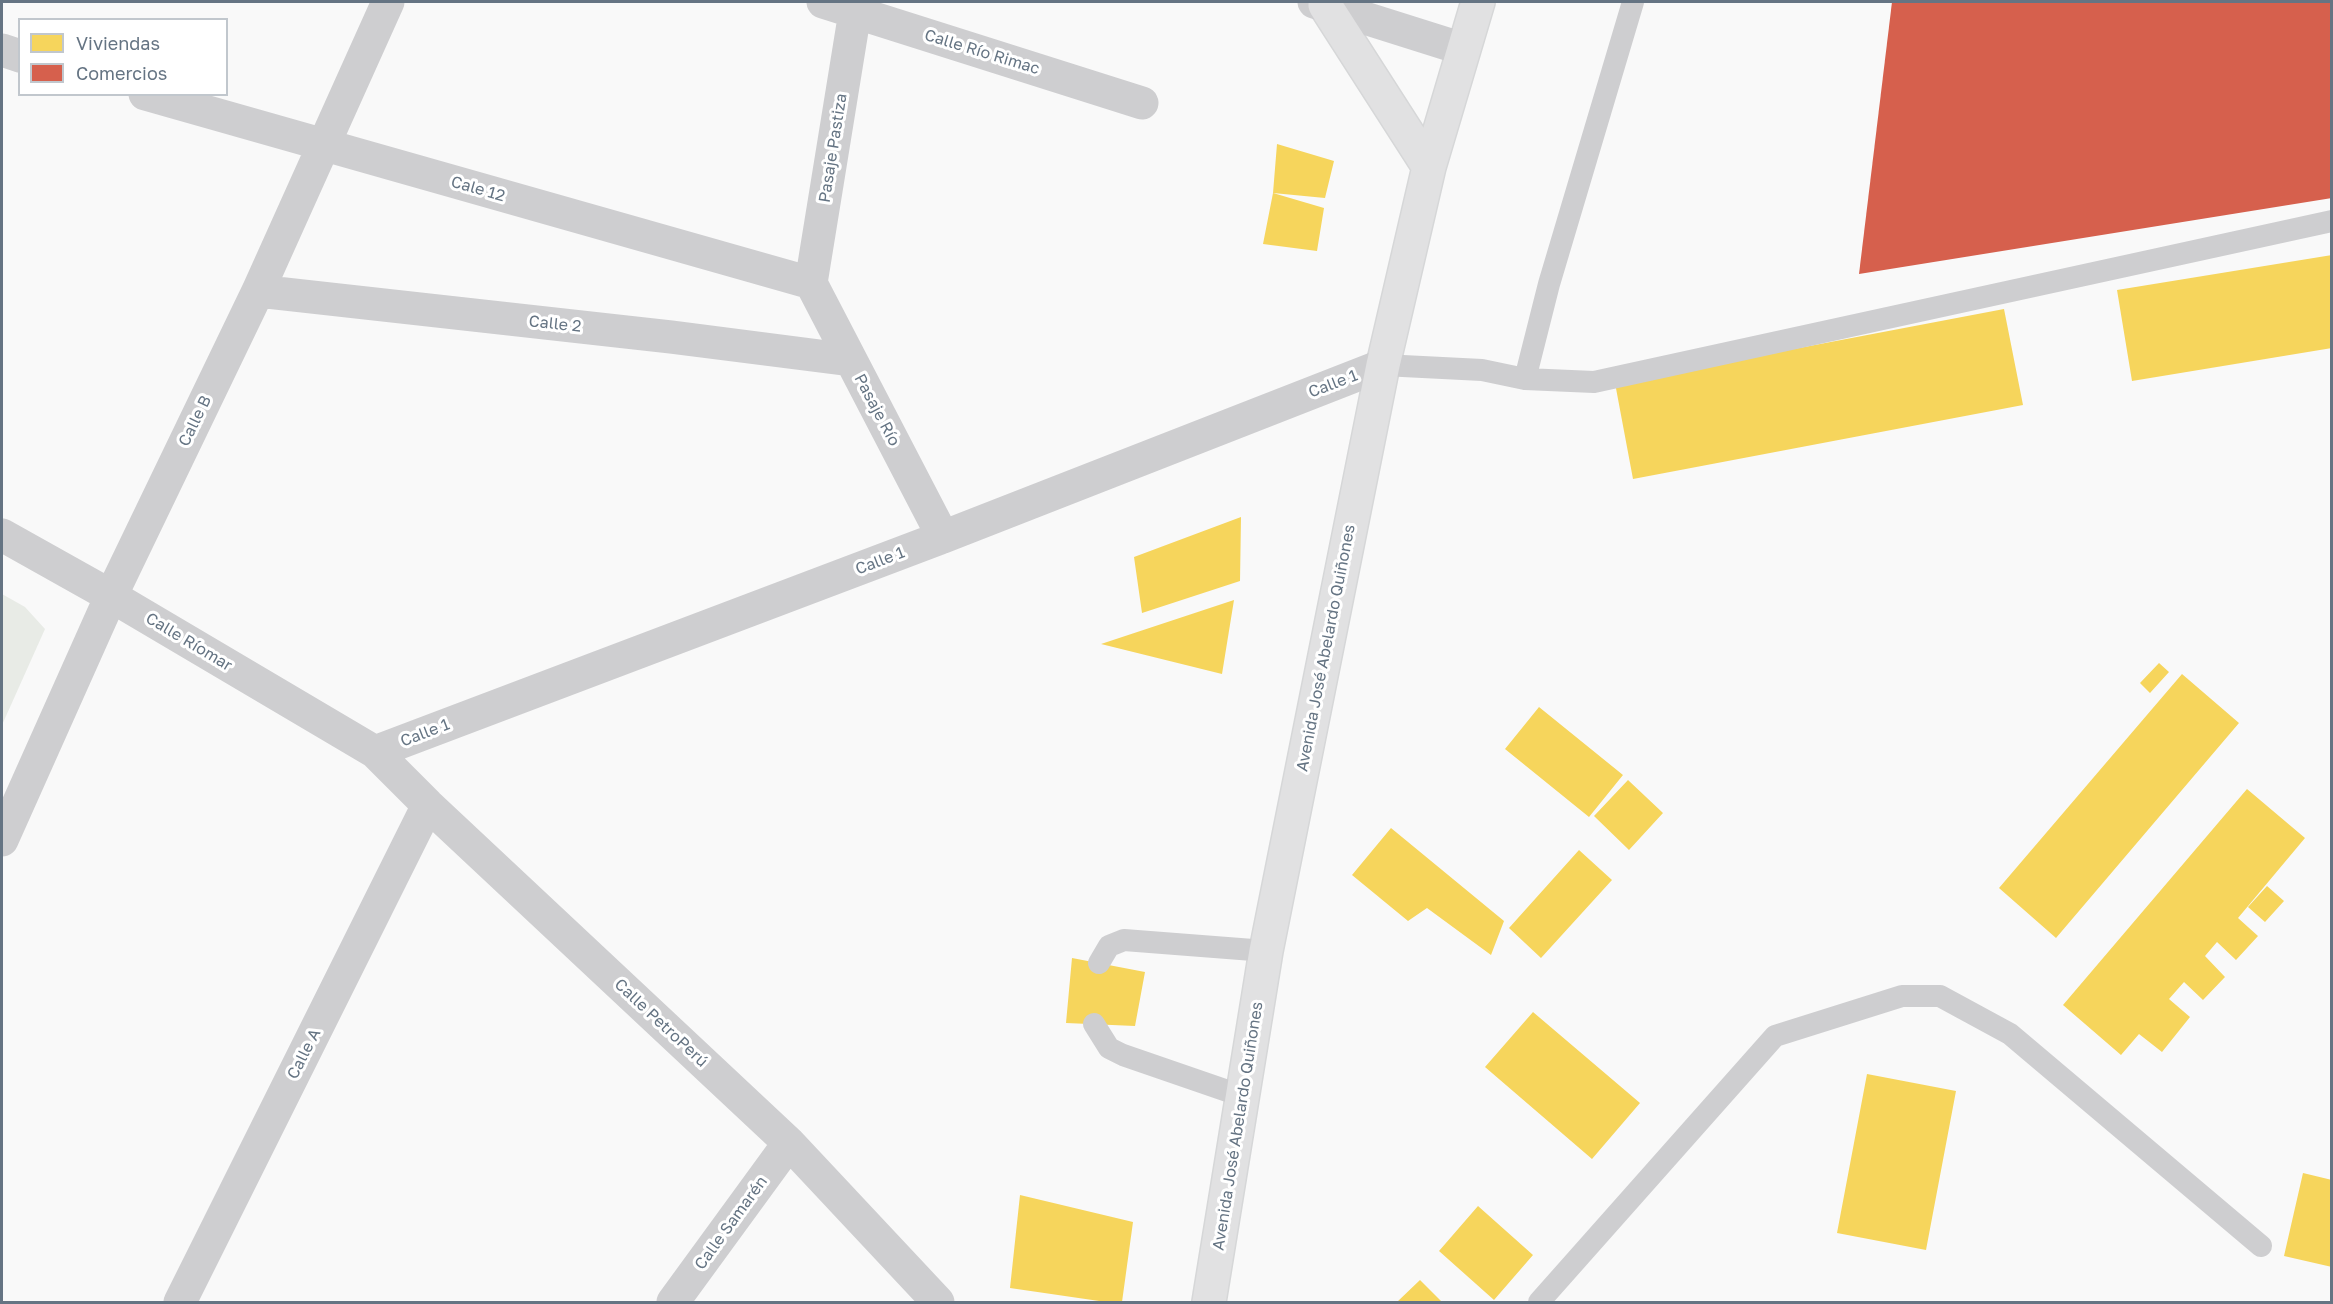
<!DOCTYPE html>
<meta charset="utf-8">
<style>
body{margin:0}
#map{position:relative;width:2333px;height:1304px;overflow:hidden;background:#f9f9f9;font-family:"Golos Text",sans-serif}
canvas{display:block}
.frame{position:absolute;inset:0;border:3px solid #657483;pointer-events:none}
.legend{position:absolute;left:18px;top:18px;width:210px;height:78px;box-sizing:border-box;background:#fff;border:2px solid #c1c7cd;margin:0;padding:8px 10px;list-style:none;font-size:18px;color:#657483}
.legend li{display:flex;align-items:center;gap:12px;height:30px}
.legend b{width:30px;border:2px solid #c1c7cd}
</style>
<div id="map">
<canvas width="2333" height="1304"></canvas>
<div class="frame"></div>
<ul class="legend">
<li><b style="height:16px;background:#f6d55c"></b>Viviendas</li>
<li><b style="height:16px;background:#d6604d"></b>Comercios</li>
</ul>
</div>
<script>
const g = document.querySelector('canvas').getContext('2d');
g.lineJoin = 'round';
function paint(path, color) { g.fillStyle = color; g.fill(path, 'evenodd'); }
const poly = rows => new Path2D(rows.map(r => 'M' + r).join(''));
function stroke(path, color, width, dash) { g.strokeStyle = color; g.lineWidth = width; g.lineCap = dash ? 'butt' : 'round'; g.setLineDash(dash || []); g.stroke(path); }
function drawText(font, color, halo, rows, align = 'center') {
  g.font = font + ' "Golos Text",sans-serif'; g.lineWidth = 6; g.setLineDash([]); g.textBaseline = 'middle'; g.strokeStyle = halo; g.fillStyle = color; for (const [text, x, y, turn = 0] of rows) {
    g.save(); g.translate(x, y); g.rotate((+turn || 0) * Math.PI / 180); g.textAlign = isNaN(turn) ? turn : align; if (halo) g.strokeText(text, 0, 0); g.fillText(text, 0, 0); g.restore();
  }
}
paint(poly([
 [2,594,25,607,45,629,2,725]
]), '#e8ebe6');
paint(poly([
 [1277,144,1334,161,1325,198,1273,193],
 [1273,193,1324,208,1317,251,1263,244],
 [2332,255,2332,348,2132,381,2117,290],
 [2004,309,2023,405,1633,479,1615,383],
 [1241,517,1240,581,1142,613,1134,557],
 [1234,600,1222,674,1101,644],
 [2159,663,2169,672,2150,693,2140,683],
 [2182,674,2239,723,2056,938,1999,888],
 [1539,707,1623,775,1589,817,1505,749],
 [1628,780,1663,813,1629,850,1594,816],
 [2247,789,2305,838,2238,918,2258,936,2236,960,2217,942,2205,956,2225,977,2203,1000,2184,982,2169,999,2190,1017,2162,1052,2139,1034,2121,1055,2063,1005],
 [1391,828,1504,921,1491,955,1427,908,1408,921,1352,875],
 [1579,850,1612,880,1541,958,1509,928],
 [2267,886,2284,901,2265,922,2248,907],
 [1072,958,1145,972,1135,1026,1066,1023],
 [1533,1012,1640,1103,1592,1159,1485,1067],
 [1867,1074,1956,1091,1926,1250,1837,1233],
 [2303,1173,2332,1180,2332,1267,2284,1256],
 [1020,1195,1133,1222,1122,1302,1106,1302,1010,1288],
 [1478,1206,1533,1255,1494,1300,1439,1251],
 [1420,1280,1442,1302,1397,1302]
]), '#f6d55c');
paint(poly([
 [1892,2,2332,2,2332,198,1859,274]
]), '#d6604d');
const primary = poly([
 [1325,5,1429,167],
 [1209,1302,1266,951,1383,365,1429,167,1478,2]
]);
stroke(primary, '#d6d7d8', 36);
stroke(poly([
 [1383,365,1482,370,1525,379,1594,382,2332,221],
 [1525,379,1549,284,1633,2],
 [1099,963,1109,946,1124,940,1266,951],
 [1094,1024,1109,1048,1123,1055,1242,1096],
 [1539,1302,1775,1036,1902,996,1940,996,2010,1034,2261,1246]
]), '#ceced0', 22);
stroke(poly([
 [823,2,1142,103],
 [1314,2,1463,49],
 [2,50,20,56],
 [145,94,811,283],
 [811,283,943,537],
 [811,283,855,12],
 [258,291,671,337,851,360],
 [2,535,111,596,375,752,428,805,789,1143,938,1302],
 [375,752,943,537,1383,365],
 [2,840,111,596,258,291,388,2],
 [180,1302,428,805],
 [673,1302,789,1143]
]), '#ceced0', 33);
stroke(primary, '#e1e1e2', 33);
drawText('16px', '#657483', '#fff', [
 ["Calle Río Rimac",982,52,17],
 ["Pasaje Pastiza",833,148,-81],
 ["Cale 12",478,189,16],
 ["Calle 2",555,324,6],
 ["Calle 1",1333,384,-21],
 ["Pasaje Río",877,410,62],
 ["Calle B",195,421,-64],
 ["Calle 1",880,561,-21],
 ["Calle Ríomar",189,642,31],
 ["Avenida José Abelardo Quiñones",1326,648,-79],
 ["Calle 1",425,733,-21],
 ["Calle PetroPerú",661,1023,43],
 ["Calle A",304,1054,-63],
 ["Avenida José Abelardo Quiñones",1238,1126,-81],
 ["Calle Samarén",731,1223,-54]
]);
</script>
